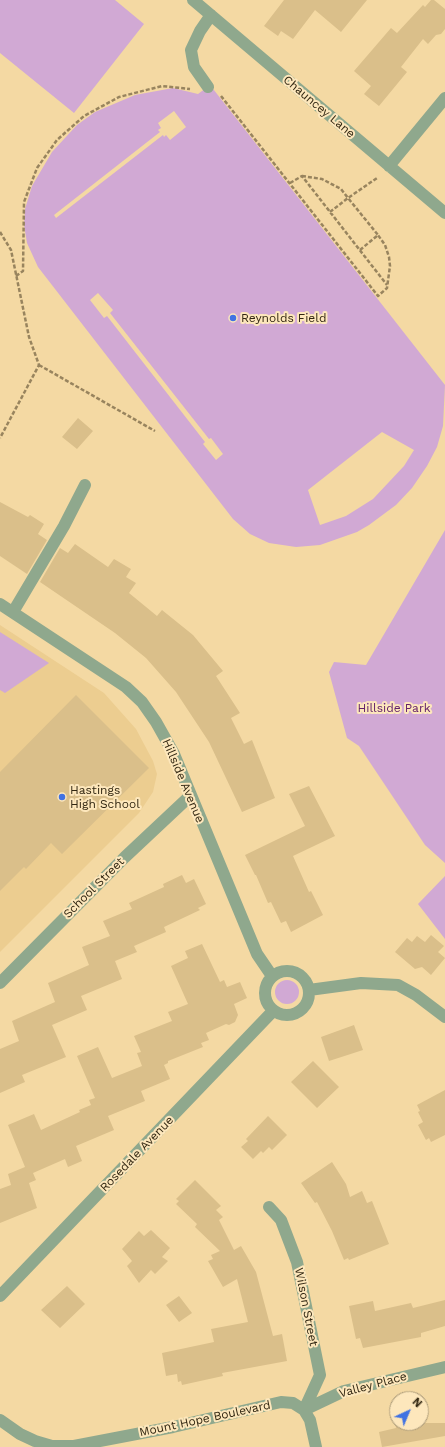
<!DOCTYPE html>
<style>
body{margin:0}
#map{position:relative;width:445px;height:1447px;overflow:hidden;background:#f4d9a3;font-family:"Work Sans",sans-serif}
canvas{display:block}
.north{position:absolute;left:389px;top:1391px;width:40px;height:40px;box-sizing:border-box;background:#fde7bc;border:1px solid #ab9a78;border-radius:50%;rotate:44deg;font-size:11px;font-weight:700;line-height:16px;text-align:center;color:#312611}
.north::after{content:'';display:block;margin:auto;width:14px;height:18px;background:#4172e2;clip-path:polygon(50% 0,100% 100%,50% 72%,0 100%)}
</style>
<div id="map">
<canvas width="445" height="1447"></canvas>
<div class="north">N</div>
</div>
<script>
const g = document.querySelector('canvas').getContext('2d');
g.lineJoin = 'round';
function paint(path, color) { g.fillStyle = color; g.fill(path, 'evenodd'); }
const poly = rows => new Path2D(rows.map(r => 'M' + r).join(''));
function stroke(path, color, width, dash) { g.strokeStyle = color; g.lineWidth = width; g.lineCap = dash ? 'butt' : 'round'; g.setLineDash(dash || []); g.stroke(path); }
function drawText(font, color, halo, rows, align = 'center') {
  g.font = font + ' "Work Sans",sans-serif'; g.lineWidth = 4; g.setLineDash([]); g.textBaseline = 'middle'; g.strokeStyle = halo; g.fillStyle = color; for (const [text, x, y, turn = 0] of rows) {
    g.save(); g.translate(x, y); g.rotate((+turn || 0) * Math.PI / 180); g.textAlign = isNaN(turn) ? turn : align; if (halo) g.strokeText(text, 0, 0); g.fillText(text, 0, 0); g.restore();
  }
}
paint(poly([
 [0,625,104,693,136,729,153,761,157,774,153,792,139,813,0,952]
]), '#eccd90');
paint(poly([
 [0,0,115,0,144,24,74,113,0,53],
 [210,85,445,385,443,426,437,447,427,466,412,488,396,505,369,525,357,532,320,545,296,547,269,543,250,534,233,519,38,267,27,243,24,225,25,209,32,186,52,152,77,125,95,112,135,95,173,88,198,94],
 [174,111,186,127,170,140,166,135,164,137,163,135,56,218,54,215,160,132,158,130,161,128,158,123],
 [98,293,113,310,110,313,209,439,211,438,223,454,216,460,203,444,205,442,107,316,104,318,90,300],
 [382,432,414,450,404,466,373,499,346,516,320,525,308,490],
 [445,530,445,863,425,845,359,746,347,738,329,672,334,662,366,665],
 [0,632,49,663,5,693,0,690],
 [445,876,445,939,418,904],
 '275 992a12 12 0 1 1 24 0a12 12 0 1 1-24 0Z'
]), '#d1a9d4');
paint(poly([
 [284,0,367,0,341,32,315,10,293,39,281,31,278,36,264,26],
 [431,0,434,0,445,9,445,29,441,34,436,35,428,44,423,39,401,67,407,72,379,106,364,94,371,86,354,71,391,28,397,33,423,5,425,7],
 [78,418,93,431,77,449,62,437],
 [0,502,28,517,30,515,44,524,38,534,47,540,27,574,0,556],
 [75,544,108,567,114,559,131,569,126,577,136,583,129,593,157,616,162,610,193,635,223,671,216,676,240,713,231,718,244,744,252,740,275,798,242,812,209,742,176,692,146,658,115,633,40,582,60,548,68,553],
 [76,695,149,768,62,854,51,843,26,869,24,867,0,891,0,772],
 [309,786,335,836,293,856,309,892,311,891,323,915,291,932,286,921,281,923,271,902,268,903,256,875,255,875,245,855,305,826,289,794],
 [182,875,186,883,194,879,206,904,198,908,200,910,164,927,166,932,134,946,137,952,115,961,122,979,81,996,87,1010,52,1025,66,1057,22,1075,25,1082,0,1093,0,1049,19,1041,12,1021,55,1002,48,983,89,965,82,947,110,936,103,921,132,909,129,903,164,887,163,884],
 [431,935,444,946,438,952,445,958,431,975,422,967,415,969,395,952,407,938,412,942,417,936,425,942],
 [202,944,220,982,224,980,227,987,240,982,247,998,234,1004,238,1015,235,1022,229,1025,226,1024,206,1033,209,1040,201,1043,203,1047,168,1061,168,1063,164,1065,170,1079,141,1091,145,1101,108,1116,114,1130,76,1146,82,1161,68,1167,65,1159,33,1173,36,1180,29,1183,37,1208,0,1223,0,1189,11,1185,8,1174,25,1167,8,1125,34,1114,41,1130,80,1112,79,1110,91,1105,89,1100,95,1098,77,1056,98,1047,112,1078,142,1066,137,1053,141,1052,134,1036,172,1021,168,1012,188,1004,171,966,188,958,185,951],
 [354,1025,363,1050,329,1061,321,1037],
 [313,1061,339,1087,317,1108,291,1082],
 [445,1090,445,1135,431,1142,429,1138,426,1140,418,1125,423,1122,418,1112,420,1111,417,1105],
 [268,1116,287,1135,272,1150,269,1147,263,1153,261,1151,253,1159,241,1147,248,1141,246,1139],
 [332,1162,346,1184,350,1197,362,1191,367,1203,372,1201,389,1244,349,1260,348,1258,344,1260,332,1231,317,1202,315,1203,301,1183],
 [195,1180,221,1206,216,1210,223,1217,219,1220,234,1250,241,1246,256,1272,273,1336,282,1334,287,1361,222,1373,223,1376,182,1385,181,1381,178,1382,177,1374,166,1376,162,1353,214,1342,211,1329,248,1322,237,1279,223,1287,208,1261,213,1259,211,1255,220,1251,195,1227,197,1224,176,1204,179,1201,176,1199],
 [151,1230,170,1248,162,1257,168,1261,155,1274,151,1270,139,1283,127,1266,132,1261,122,1249,139,1231,144,1236],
 [67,1286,85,1304,60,1328,41,1310],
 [179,1296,192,1313,179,1322,166,1305],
 [445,1300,445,1326,421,1333,421,1337,363,1348,360,1338,356,1339,349,1306,373,1301,375,1311,411,1303,413,1308],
 [395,1423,445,1423,445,1436,382,1447,379,1432,396,1428]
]), '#dabf8a');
stroke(poly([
 [221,96,378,296,387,288,390,266,389,257,385,245,378,235],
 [302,176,322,179,341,189,348,198,330,212],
 [290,183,302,176,387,285],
 [0,232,11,250,29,337,39,365,0,438],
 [360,250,378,235,348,198,377,178],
 [16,276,23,271,24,202,37,168,57,140,84,116,119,97,162,86,190,89],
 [39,365,155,431]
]), '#98845e', 2.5, [4, 2]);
stroke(poly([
 [193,0,445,213],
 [208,87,194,67,191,50,200,31,211,15],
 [389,166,445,98],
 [0,604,126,687,142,702,156,722,174,754,257,954,272,976],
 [13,612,64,526,85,485],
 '265 993a22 22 0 1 1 44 0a22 22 0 1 1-44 0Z',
 [0,983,125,857,190,796],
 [309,990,361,983,398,985,416,995,445,1017],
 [269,1207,281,1220,297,1262,320,1375,304,1410],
 [0,1296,273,1011],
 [304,1410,344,1391,445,1367],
 [0,1420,20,1434,35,1441,52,1446,74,1446,173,1427,281,1402,293,1403,304,1410,310,1420,316,1447]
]), '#8fa88d', 12);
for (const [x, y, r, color] of [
 [233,318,4,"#4172e2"],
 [62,797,4,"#4172e2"]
]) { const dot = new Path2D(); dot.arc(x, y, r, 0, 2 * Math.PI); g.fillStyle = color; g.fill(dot); stroke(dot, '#fde7bc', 1.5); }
drawText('12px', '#312611', '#fde7bc', [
 ["Chauncey Lane",319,107,40],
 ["Hillside Avenue",183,781,67],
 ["School Street",94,888,-45],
 ["Rosedale Avenue",137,1154,-46],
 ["Wilson Street",306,1307,79],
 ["Valley Place",373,1385,-15],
 ["Mount Hope Boulevard",205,1419,-12]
]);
drawText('12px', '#312611', '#fde7bc', [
 ["Reynolds Field",241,318],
 ["Hastings",70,790],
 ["High School",70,804]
], 'left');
drawText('12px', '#622069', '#fde7bc', [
 ["Hillside Park",394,708]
]);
</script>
